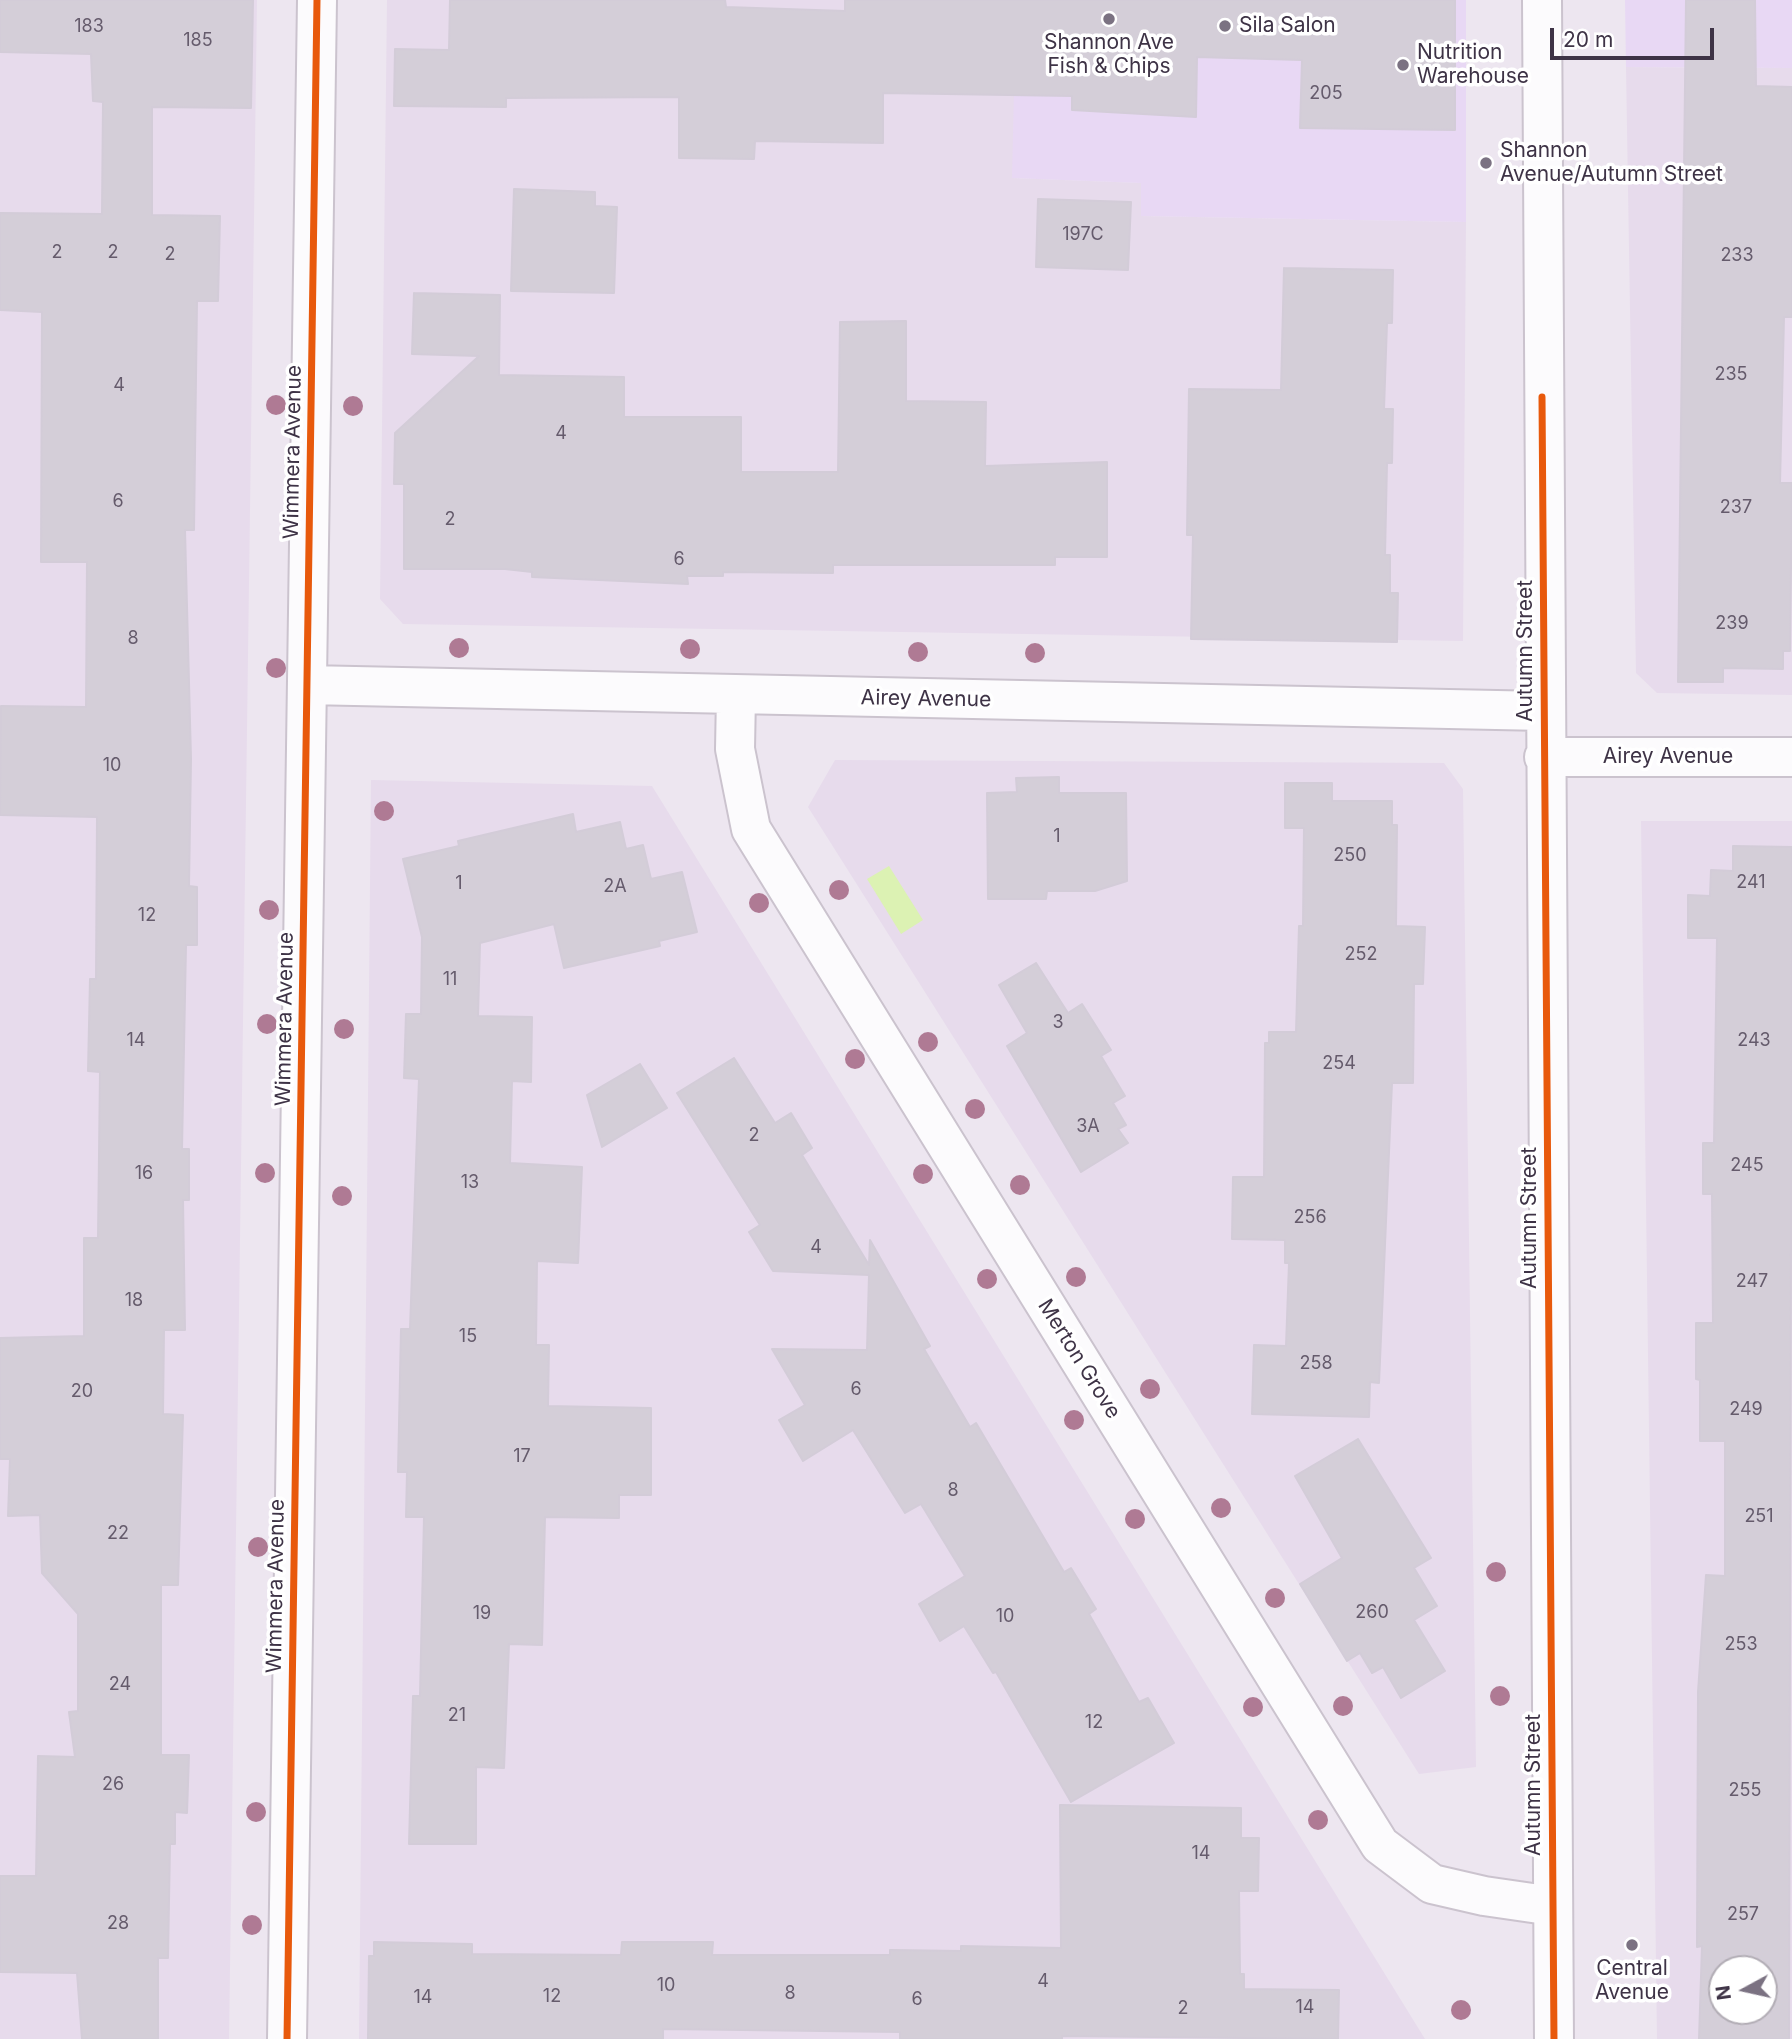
<!DOCTYPE html>
<style>
body{margin:0}
#map{position:relative;width:1792px;height:2039px;overflow:hidden;background:#ede6f0;font-family:Inter,sans-serif}
canvas{display:block}
.north{position:absolute;left:1708px;top:1955px;width:70px;height:70px;box-sizing:border-box;background:#fff;border:2px solid #b2adb5;border-radius:50%;rotate:262deg;font-size:19px;font-weight:700;line-height:28px;text-align:center;color:#3e3346}
.north::after{content:'';display:block;margin:auto;width:24px;height:32px;background:#7b7282;clip-path:polygon(50% 0,100% 100%,50% 72%,0 100%)}
.scale{position:absolute;left:1550px;top:28px;width:164px;height:32px;box-sizing:border-box;border:4px solid #3e3346;border-top:0;padding-left:9px;font-size:21px;line-height:24px;white-space:nowrap;color:#3e3346;-webkit-text-stroke:5px #fff;paint-order:stroke}
</style>
<div id="map">
<canvas width="1792" height="2039"></canvas>
<div class="north">N</div>
<div class="scale">20 m</div>
</div>
<script>
const g = document.querySelector('canvas').getContext('2d');
g.lineJoin = 'round';
function paint(path, color) { g.fillStyle = color; g.fill(path, 'evenodd'); }
const poly = rows => new Path2D(rows.map(r => 'M' + r).join(''));
function stroke(path, color, width, dash) { g.strokeStyle = color; g.lineWidth = width; g.lineCap = dash ? 'butt' : 'round'; g.setLineDash(dash || []); g.stroke(path); }
function drawText(font, color, halo, rows, align = 'center') {
  g.font = font + ' Inter,sans-serif'; g.lineWidth = 7; g.setLineDash([]); g.textBaseline = 'middle'; g.strokeStyle = halo; g.fillStyle = color; for (const [text, x, y, turn = 0] of rows) {
    g.save(); g.translate(x, y); g.rotate((+turn || 0) * Math.PI / 180); g.textAlign = isNaN(turn) ? turn : align; if (halo) g.strokeText(text, 0, 0); g.fillText(text, 0, 0); g.restore();
  }
}
paint(poly([
 [0,0,257,0,229,2039,0,2039],
 [387,0,1016,0,1013,178,1141,183,1142,216,1466,222,1463,641,403,624,380,599],
 [1626,67,1792,68,1792,695,1657,693,1636,673],
 [835,760,1444,763,1463,789,1476,1767,1419,1774,808,807],
 [371,780,652,786,1425,2039,359,2039],
 [1641,821,1792,821,1792,2039,1657,2039],
 [1722,1969,1764,1969,1764,2011,1722,2011]
]), '#e7dbec');
paint(poly([
 [1016,0,1466,0,1466,222,1141,216,1141,183,1012,178],
 [1625,0,1792,0,1792,68,1626,67]
]), '#e8d8f4');
paint(poly([
 [889,866,923,920,901,934,867,879]
]), '#dcf2b3');
const building = poly([
 [0,0,253,0,251,108,152,107,152,215,220,216,218,301,197,301,194,530,185,530,191,759,189,886,197,887,197,945,186,945,182,1149,189,1149,189,1200,183,1200,185,1330,164,1330,163,1414,183,1415,178,1585,161,1585,161,1755,189,1755,187,1813,175,1812,175,1844,170,1844,168,1958,158,1958,158,2039,82,2039,77,1973,0,1972,0,1876,36,1876,38,1756,75,1757,69,1712,78,1711,78,1614,42,1573,40,1515,8,1516,10,1459,0,1459,0,1338,84,1336,84,1238,98,1238,100,1072,88,1071,90,979,96,979,97,817,0,815,1,706,86,707,87,562,41,562,42,312,0,310,0,213,102,214,103,102,93,101,91,54,0,52,0,0],
 [450,0,725,0,726,7,845,11,845,0,1455,0,1455,130,1300,128,1302,60,1197,57,1196,117,1072,110,1072,96,883,93,883,143,755,141,754,159,679,158,679,97,506,98,506,107,394,106,395,49,449,50,450,0],
 [1686,0,1755,0,1756,86,1792,87,1792,317,1784,317,1780,483,1792,483,1790,651,1783,651,1783,669,1723,668,1723,682,1678,682,1686,0],
 [514,189,595,192,595,206,617,207,614,293,511,291,514,189],
 [1038,199,1131,202,1128,270,1036,267,1038,199],
 [1284,268,1393,270,1392,323,1387,323,1384,409,1393,409,1392,463,1387,463,1385,555,1390,555,1390,593,1398,593,1397,642,1191,639,1193,535,1187,535,1189,389,1281,390,1284,268],
 [414,293,500,295,499,375,624,377,624,417,741,417,741,472,838,472,840,322,906,321,906,401,986,402,985,466,1107,462,1107,557,1055,557,1055,565,833,565,833,573,723,572,723,576,687,576,688,584,532,577,532,572,505,569,404,569,404,484,394,484,395,433,479,356,412,354,414,293],
 [1059,777,1059,793,1126,793,1127,881,1095,891,1047,891,1046,899,988,899,987,793,1017,792,1016,778,1059,777],
 [1285,783,1332,783,1332,801,1392,801,1392,825,1397,825,1396,926,1425,927,1423,984,1414,984,1413,1083,1392,1083,1379,1383,1370,1382,1369,1417,1252,1414,1254,1345,1286,1346,1289,1263,1285,1263,1285,1240,1232,1239,1233,1177,1264,1177,1265,1043,1269,1043,1269,1032,1296,1032,1299,926,1303,926,1304,828,1285,828,1285,783],
 [573,814,576,832,620,822,626,849,643,845,651,879,682,872,697,932,659,941,660,946,564,968,554,924,480,943,478,1016,532,1017,531,1082,512,1081,510,1163,582,1167,578,1263,537,1261,536,1345,549,1345,548,1406,651,1408,651,1495,619,1495,619,1518,545,1517,542,1645,509,1644,504,1768,476,1767,476,1844,409,1844,413,1696,420,1696,424,1517,406,1517,407,1472,398,1472,401,1329,410,1329,419,1079,404,1078,406,1014,421,1014,422,937,403,859,459,846,458,841,573,814],
 [1733,846,1792,847,1789,2039,1699,2039,1702,1946,1697,1947,1698,1692,1706,1575,1725,1576,1725,1441,1700,1441,1700,1380,1696,1379,1696,1323,1713,1323,1712,1194,1703,1194,1703,1143,1714,1143,1717,938,1688,938,1688,895,1710,896,1711,870,1733,871,1733,846],
 [1722,1969,1764,1969,1764,2011,1722,2011,1722,1969],
 [1036,963,1068,1013,1082,1004,1111,1050,1101,1056,1125,1096,1113,1103,1126,1125,1118,1129,1128,1143,1081,1172,1007,1046,1027,1033,999,985,1036,963],
 [734,1058,775,1123,791,1113,812,1148,802,1155,869,1265,870,1240,930,1346,924,1349,970,1427,976,1423,1064,1572,1071,1568,1096,1609,1089,1614,1139,1702,1148,1698,1174,1743,1071,1802,996,1672,993,1673,964,1626,940,1641,919,1604,965,1576,921,1504,905,1513,853,1430,803,1461,779,1420,805,1405,772,1349,867,1350,869,1275,773,1271,749,1232,760,1225,677,1093,734,1058],
 [640,1064,667,1108,602,1147,587,1095,640,1064],
 [1358,1439,1431,1558,1414,1568,1437,1606,1414,1620,1445,1671,1401,1698,1383,1667,1372,1673,1360,1653,1347,1661,1300,1584,1342,1558,1295,1476,1358,1439],
 [1060,1805,1241,1808,1241,1838,1259,1838,1258,1891,1239,1891,1240,1974,1244,1974,1244,1989,1339,1990,1338,2039,1062,2036,1062,2039,900,2039,900,2032,663,2029,663,2039,368,2039,369,1956,374,1956,374,1942,472,1944,472,1954,621,1955,622,1942,713,1942,712,1955,890,1955,890,1950,961,1951,961,1946,1061,1948,1060,1805]
]);
paint(building, '#d4ced8');
stroke(building, '#d3ccd8', 2);
const minor = poly([
 [1542,0,1554,2039],
 [307,685,1544,711],
 [736,695,735,749,751,829,1380,1845,1432,1884,1484,1896,1553,1906],
 [1544,757,1792,757],
 [287,2039,317,0]
]);
stroke(minor, '#cbc3ce', 42);
stroke(minor, '#fcfbfd', 38);
stroke(poly([
 [1542,397,1554,2039],
 [287,2039,317,0]
]), '#e8590c', 7);
g.fillStyle = '#af7a94';
for (const [x, y] of [
 [276,405],
 [353,406],
 [459,648],
 [690,649],
 [918,652],
 [1035,653],
 [276,668],
 [384,811],
 [839,890],
 [759,903],
 [269,910],
 [267,1024],
 [344,1029],
 [928,1042],
 [855,1059],
 [975,1109],
 [265,1173],
 [923,1174],
 [1020,1185],
 [342,1196],
 [1076,1277],
 [987,1279],
 [1150,1389],
 [1074,1420],
 [1221,1508],
 [1135,1519],
 [258,1547],
 [1496,1572],
 [1275,1598],
 [1500,1696],
 [1343,1706],
 [1253,1707],
 [256,1812],
 [1318,1820],
 [252,1925],
 [1461,2010]
]) { g.beginPath(); g.arc(x, y, 10, 0, 2 * Math.PI); g.fill(); }
for (const [x, y, r, color] of [
 [1109,19,7,"#7b7282"],
 [1225,26,7,"#7b7282"],
 [1403,65,7,"#7b7282"],
 [1486,163,7,"#7b7282"],
 [1632,1945,7,"#7b7282"]
]) { const dot = new Path2D(); dot.arc(x, y, r, 0, 2 * Math.PI); g.fillStyle = color; g.fill(dot); stroke(dot, '#fff', 2.5); }
drawText('18px', '#655b6c', null, [
 ["183",89,27],
 ["185",198,41],
 ["205",1326,94],
 ["197C",1083,235],
 ["2",57,253],
 ["2",113,253],
 ["2",170,255],
 ["233",1737,256],
 ["235",1731,375],
 ["4",119,386],
 ["4",561,434],
 ["6",118,502],
 ["237",1736,508],
 ["2",450,520],
 ["6",679,560],
 ["239",1732,624],
 ["8",133,639],
 ["10",112,766],
 ["1",1057,837],
 ["250",1350,856],
 ["241",1751,883],
 ["1",459,884],
 ["2A",615,887],
 ["12",147,916],
 ["252",1361,955],
 ["11",450,980],
 ["3",1058,1023],
 ["14",136,1041],
 ["243",1754,1041],
 ["254",1339,1064],
 ["3A",1088,1127],
 ["2",754,1136],
 ["245",1747,1166],
 ["16",144,1174],
 ["13",470,1183],
 ["256",1310,1218],
 ["4",816,1248],
 ["247",1752,1282],
 ["18",134,1301],
 ["15",468,1337],
 ["258",1316,1364],
 ["6",856,1390],
 ["20",82,1392],
 ["249",1746,1410],
 ["17",522,1457],
 ["8",953,1491],
 ["251",1759,1517],
 ["22",118,1534],
 ["260",1372,1613],
 ["19",482,1614],
 ["10",1005,1617],
 ["253",1741,1645],
 ["24",120,1685],
 ["21",457,1716],
 ["12",1094,1723],
 ["26",113,1785],
 ["255",1745,1791],
 ["14",1201,1854],
 ["257",1743,1915],
 ["28",118,1924],
 ["4",1043,1982],
 ["10",666,1986],
 ["8",790,1994],
 ["12",552,1997],
 ["14",423,1998],
 ["6",917,2000],
 ["14",1305,2008],
 ["2",1183,2009]
]);
drawText('21px', '#3e3346', '#fff', [
 ["Sila Salon",1239,26],
 ["Shannon Ave",1109,43,"center"],
 ["Fish & Chips",1109,67,"center"],
 ["Nutrition",1417,53],
 ["Warehouse",1417,77],
 ["Shannon",1500,151],
 ["Avenue/Autumn Street",1500,175],
 ["Central",1632,1969,"center"],
 ["Avenue",1632,1993,"center"]
], 'left');
drawText('21px', '#3e3346', '#fff', [
 ["Wimmera Avenue",293,452,-89],
 ["Autumn Street",1526,651,-90],
 ["Airey Avenue",926,699,1],
 ["Airey Avenue",1668,757],
 ["Wimmera Avenue",285,1019,-89],
 ["Autumn Street",1530,1218,-90],
 ["Merton Grove",1079,1359,58],
 ["Wimmera Avenue",276,1586,-89],
 ["Autumn Street",1534,1785,-90]
]);
</script>
